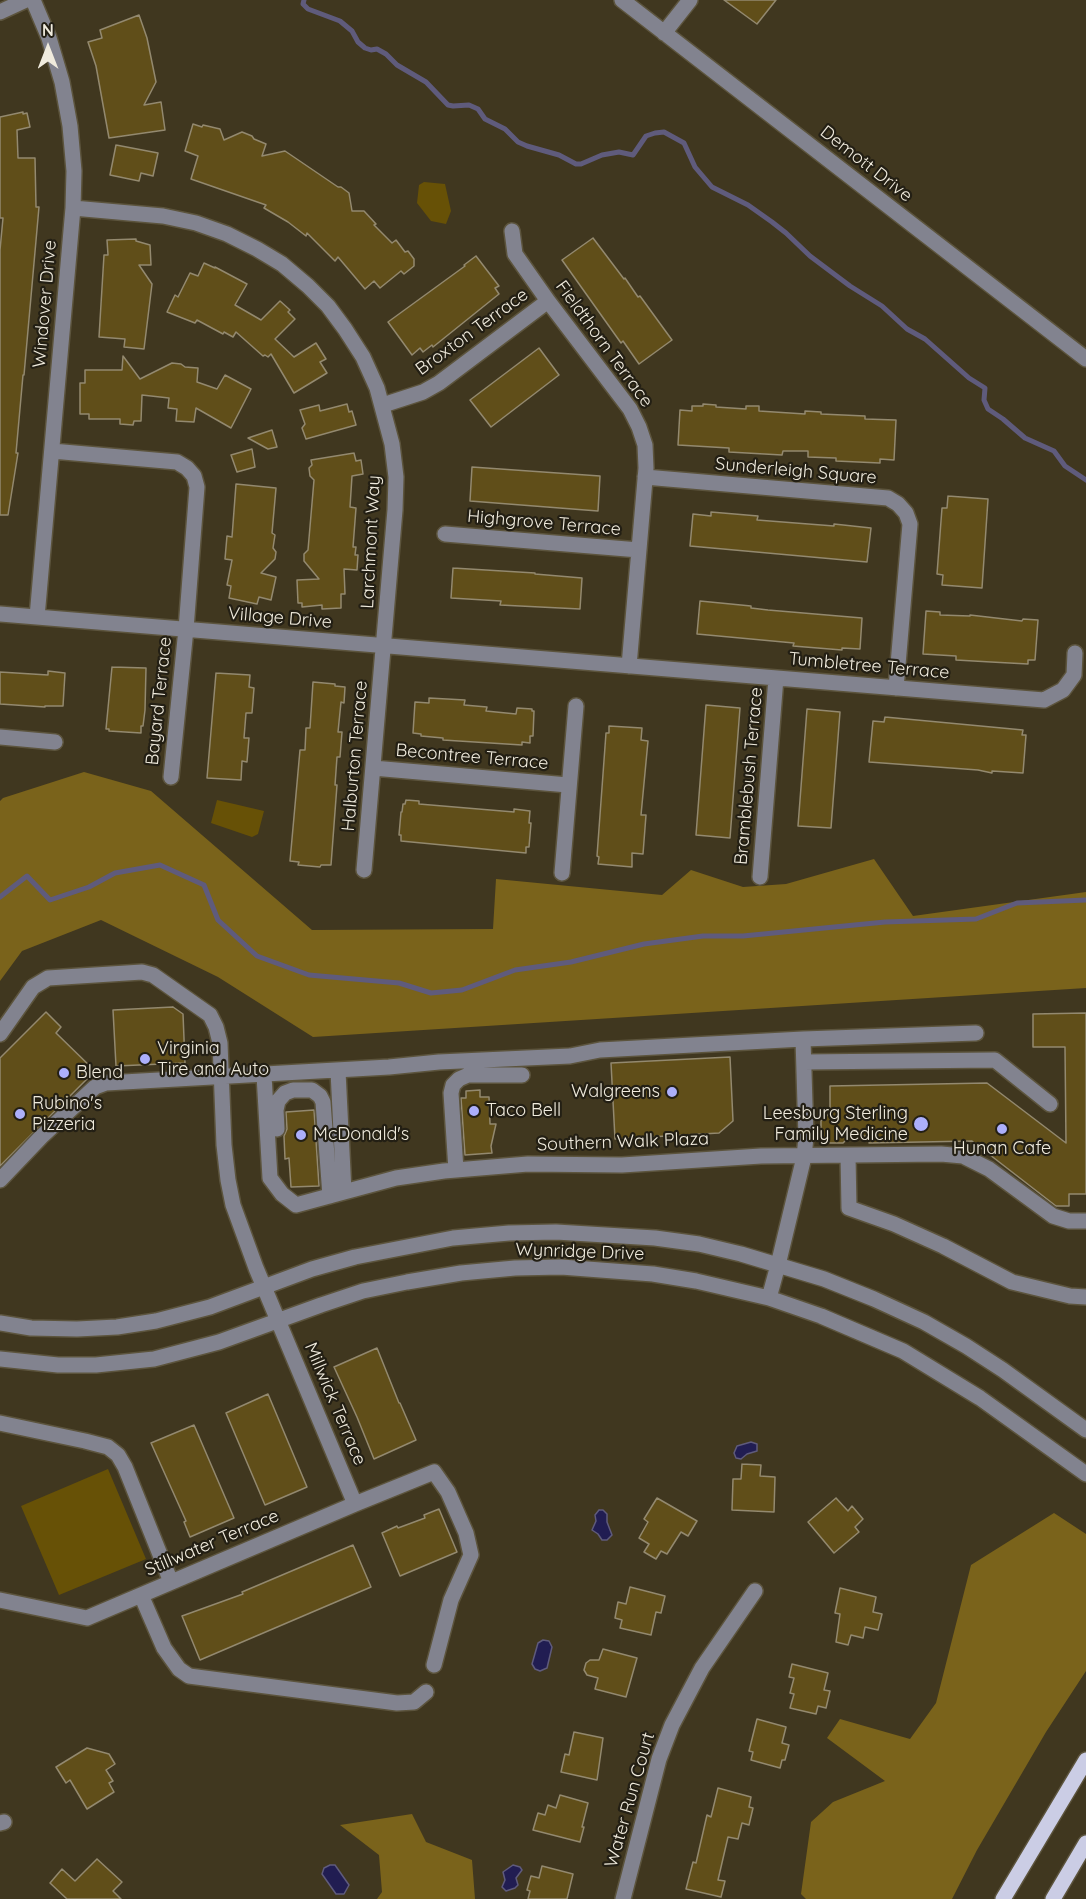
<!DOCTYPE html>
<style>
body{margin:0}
#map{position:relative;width:1086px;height:1899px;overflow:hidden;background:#40371f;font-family:Quicksand,sans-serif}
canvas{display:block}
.north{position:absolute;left:18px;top:18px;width:60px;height:60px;-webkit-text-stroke:4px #231f14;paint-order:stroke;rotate:0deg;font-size:16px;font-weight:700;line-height:24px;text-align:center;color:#f0ebdd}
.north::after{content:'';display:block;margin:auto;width:21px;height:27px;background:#f0ebdd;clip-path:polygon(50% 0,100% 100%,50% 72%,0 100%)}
</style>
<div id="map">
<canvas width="1086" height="1899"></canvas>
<div class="north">N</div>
</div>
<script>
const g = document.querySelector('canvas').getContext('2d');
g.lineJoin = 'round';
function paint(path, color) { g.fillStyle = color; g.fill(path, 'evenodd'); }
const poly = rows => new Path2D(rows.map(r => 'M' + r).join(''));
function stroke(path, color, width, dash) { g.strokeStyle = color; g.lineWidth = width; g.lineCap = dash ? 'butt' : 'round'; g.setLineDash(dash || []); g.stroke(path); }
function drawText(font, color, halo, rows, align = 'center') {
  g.font = font + ' Quicksand,sans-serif'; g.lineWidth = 4.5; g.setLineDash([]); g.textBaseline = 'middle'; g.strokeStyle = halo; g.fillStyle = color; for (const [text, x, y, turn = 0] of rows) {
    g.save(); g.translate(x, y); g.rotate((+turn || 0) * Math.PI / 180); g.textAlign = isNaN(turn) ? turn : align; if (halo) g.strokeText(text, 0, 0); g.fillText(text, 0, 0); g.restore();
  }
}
paint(poly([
 [424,182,445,184,451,211,446,224,431,221,417,203,419,185],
 [217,800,264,811,258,834,252,837,211,823],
 [108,1469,146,1559,59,1595,21,1506]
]), '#675106');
paint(poly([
 [84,772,151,791,312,930,493,929,496,879,662,895,691,870,743,887,786,884,874,859,913,916,1086,892,1086,988,313,1037,218,977,101,920,22,951,0,981,0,801,3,798],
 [1054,1513,1086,1534,1086,1671,1046,1732,977,1850,952,1899,806,1899,801,1894,811,1822,833,1802,885,1781,827,1738,840,1719,910,1739,936,1703,971,1565],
 [412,1814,426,1842,472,1860,475,1899,377,1899,382,1892,379,1855,340,1825]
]), '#7a631b');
const water = poly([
 [751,1442,757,1444,757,1451,747,1454,741,1459,736,1458,734,1453,737,1446,751,1442],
 [599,1510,603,1510,607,1514,607,1522,612,1535,607,1540,602,1540,598,1534,592,1530,596,1521,595,1515,599,1510],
 [543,1640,549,1641,552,1647,547,1668,540,1671,535,1669,532,1664,538,1643,543,1640],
 [330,1865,335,1865,349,1885,344,1894,336,1894,322,1874,324,1868,330,1865],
 [513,1865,520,1867,522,1870,516,1878,518,1885,515,1888,506,1891,502,1887,505,1880,503,1872,513,1865]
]);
paint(water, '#211d52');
stroke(water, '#5f5b7c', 1.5);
stroke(poly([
 [304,0,303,4,308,9,340,21,352,31,358,42,365,48,371,50,377,49,386,54,397,65,426,82,448,105,453,106,469,105,478,109,485,119,505,129,518,142,527,146,559,155,576,164,581,164,602,155,619,152,633,155,646,136,655,133,664,132,684,143,695,167,712,187,748,205,772,222,786,233,810,256,850,286,882,306,907,329,925,339,969,378,985,388,984,400,988,409,1003,419,1025,438,1054,451,1065,466,1086,480],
 [0,897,27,876,50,900,89,887,115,873,160,865,204,885,218,920,257,956,309,975,399,983,431,993,462,990,515,970,571,962,644,944,703,936,743,936,885,922,976,919,1017,903,1086,900]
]), '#5f5b7c', 5);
const building = poly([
 [724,0,776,0,757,24,724,0],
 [139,15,147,38,156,82,144,105,161,102,165,130,109,138,96,66,88,42,102,38,100,30,139,15],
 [23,112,23,114,27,113,30,127,17,130,18,158,35,158,36,207,39,207,24,375,23,375,16,453,18,453,8,515,0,515,0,250,3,218,0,218,0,117,23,112],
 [193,124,202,127,203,125,220,129,224,140,242,132,252,136,254,139,266,144,262,156,285,151,338,187,341,187,349,193,352,211,364,211,376,224,374,225,392,243,396,240,405,252,408,251,414,259,414,266,404,274,401,271,380,288,374,281,365,289,338,257,335,261,307,233,306,236,288,222,264,208,266,205,191,179,198,156,185,151,193,124],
 [116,145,158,153,153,176,141,173,139,181,110,175,116,145],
 [593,238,624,279,625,278,638,297,640,296,672,340,639,364,623,341,621,343,562,260,593,238],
 [136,239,136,241,150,245,151,265,139,265,152,284,144,349,124,347,125,339,99,337,104,255,108,255,107,240,136,239],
 [476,256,499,286,495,288,499,294,433,347,432,345,423,352,420,348,412,355,388,322,465,266,464,265,476,256],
 [204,263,215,268,215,267,247,284,235,305,261,320,280,301,290,310,288,312,295,319,275,339,294,357,316,343,326,359,320,362,327,373,294,393,271,354,268,357,265,355,263,356,236,332,233,337,224,332,223,334,197,320,195,323,167,312,175,295,178,297,190,273,198,276,204,263],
 [539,348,559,375,491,427,470,400,539,348],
 [123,356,140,379,172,363,181,364,185,367,198,368,197,382,217,389,225,375,251,389,231,428,196,408,194,422,176,421,177,409,168,408,169,398,142,395,141,421,134,421,133,425,120,424,120,419,89,419,89,414,80,414,80,383,85,383,85,370,122,370,123,356],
 [347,404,349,412,352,411,356,425,306,439,302,428,305,424,300,410,319,405,320,411,347,404],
 [703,404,716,405,716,407,746,409,746,406,759,406,759,411,805,414,805,411,821,412,821,414,865,416,865,419,896,420,894,460,880,459,880,463,836,461,836,458,808,457,808,451,783,451,782,455,729,452,729,448,678,445,680,410,692,411,692,406,703,406,703,404],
 [272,430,277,447,268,449,248,438,272,430],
 [252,449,255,467,237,472,231,455,252,449],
 [354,453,356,461,361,460,363,474,352,476,350,507,356,508,353,547,356,547,355,555,358,555,357,570,344,569,345,594,341,594,341,608,322,609,322,605,302,607,302,603,298,603,297,580,319,579,304,561,304,554,308,550,314,480,310,476,309,468,312,465,311,460,354,453],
 [472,467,600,476,598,511,470,501,472,467],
 [236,484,276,488,272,533,275,535,273,548,276,552,275,559,261,573,276,577,271,600,259,597,257,604,229,598,231,586,227,585,232,560,225,559,227,536,232,537,236,484],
 [948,496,988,499,982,588,942,585,943,575,937,574,942,508,947,508,948,496],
 [711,512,758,516,757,520,834,526,834,524,871,528,867,562,690,546,693,514,711,516,711,512],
 [453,568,535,573,535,574,582,578,580,609,500,605,501,601,451,598,453,568],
 [700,601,751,606,751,608,768,610,862,618,860,649,842,648,842,650,793,646,794,643,697,634,700,601],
 [926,611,940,612,940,615,970,616,970,615,1022,621,1023,619,1038,620,1035,660,1028,660,1028,664,991,662,956,660,956,656,923,654,926,611],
 [112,667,146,668,145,710,143,726,141,726,141,733,109,731,109,729,106,729,112,667],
 [48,671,65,673,63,706,45,706,45,707,0,704,0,672,48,675,48,671],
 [216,673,250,675,249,687,254,688,252,713,246,713,244,738,249,738,247,762,242,761,241,780,207,778,216,673],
 [313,682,335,684,335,686,345,687,344,703,341,702,338,732,342,732,340,757,337,757,335,785,337,785,331,865,321,865,320,867,298,865,299,862,290,861,300,750,305,750,306,728,310,728,313,682],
 [429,698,465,700,464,705,487,707,486,711,516,714,517,708,532,709,532,711,534,711,533,736,530,736,530,743,522,742,522,745,443,740,443,738,421,736,421,734,413,733,415,702,429,703,429,698],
 [706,705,740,708,730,838,696,835,706,705],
 [807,709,840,712,831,828,798,826,807,709],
 [885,717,1023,730,1022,735,1026,735,1023,773,992,771,992,773,978,770,869,762,873,721,884,722,885,717],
 [609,726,642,728,641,740,648,741,641,815,646,815,643,854,632,853,632,867,598,864,599,857,597,856,606,733,609,733,609,726],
 [406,800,419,801,419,804,514,812,514,809,530,811,529,823,531,823,529,847,526,847,526,853,401,841,401,835,399,835,401,812,402,812,403,804,405,804,406,800],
 [173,1007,183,1014,185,1063,116,1066,113,1010,173,1007],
 [46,1012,61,1027,56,1033,95,1071,0,1166,0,1058,46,1012],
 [1086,1013,1086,1194,1069,1194,1069,1206,1056,1206,972,1141,869,1143,869,1136,850,1136,843,1143,830,1143,821,1135,821,1121,830,1113,830,1086,987,1083,1066,1143,1065,1047,1033,1047,1033,1014,1086,1013],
 [730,1057,733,1121,719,1133,615,1139,611,1063,730,1057],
 [480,1090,480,1097,489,1097,490,1124,496,1124,491,1146,492,1153,465,1155,461,1098,466,1098,466,1091,480,1090],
 [314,1110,319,1186,291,1187,289,1158,285,1159,284,1136,287,1129,286,1112,314,1110],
 [377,1348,399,1403,400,1403,416,1440,374,1459,357,1417,334,1367,377,1348],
 [268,1394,307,1487,265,1505,226,1413,268,1394],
 [194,1425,234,1518,190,1537,184,1522,186,1521,151,1443,194,1425],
 [742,1464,761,1465,760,1476,775,1477,774,1512,732,1510,733,1479,741,1479,742,1464],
 [657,1498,697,1521,688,1536,681,1532,667,1554,661,1551,656,1559,644,1552,649,1544,639,1538,648,1522,644,1519,657,1498],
 [836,1498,848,1511,852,1506,863,1519,855,1527,859,1532,834,1553,808,1522,836,1498],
 [439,1509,457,1552,400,1576,382,1533,397,1526,398,1528,425,1518,424,1515,439,1509],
 [353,1545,371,1587,200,1660,182,1616,243,1594,242,1592,353,1545],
 [630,1587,665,1596,661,1613,656,1612,651,1635,620,1628,622,1620,615,1618,618,1602,626,1604,630,1587],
 [840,1588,876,1597,873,1612,882,1614,878,1630,865,1627,863,1638,851,1635,848,1645,836,1642,840,1614,835,1613,840,1588],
 [603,1649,637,1658,626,1697,595,1689,598,1678,587,1675,584,1670,586,1663,590,1660,599,1660,603,1649],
 [792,1664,828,1673,824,1690,830,1691,826,1708,818,1706,816,1714,790,1708,794,1694,790,1693,794,1678,789,1677,792,1664],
 [757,1719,786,1727,782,1743,789,1745,785,1760,782,1760,780,1768,751,1760,753,1752,749,1751,757,1719],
 [574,1732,603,1738,597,1780,561,1772,565,1754,569,1755,574,1732],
 [87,1748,109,1754,115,1764,106,1770,113,1781,109,1783,114,1792,87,1809,70,1780,66,1783,56,1767,87,1748],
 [718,1788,751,1797,749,1807,753,1808,749,1825,742,1823,738,1839,728,1837,718,1880,725,1881,721,1897,686,1889,693,1862,696,1863,707,1815,711,1817,718,1788],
 [560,1795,588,1803,582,1827,584,1827,580,1842,533,1830,538,1813,545,1815,548,1805,556,1808,560,1795],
 [97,1859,122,1882,113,1891,121,1899,67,1899,50,1883,62,1869,75,1881,97,1859],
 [542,1866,573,1874,567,1899,528,1899,530,1891,527,1890,531,1876,539,1878,542,1866]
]);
paint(building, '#604e19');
stroke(building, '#93896f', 1.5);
const minor = poly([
 [33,0,49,38,62,82,70,126,74,171,73,208,37,617],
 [622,0,1086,359],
 [0,12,26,0],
 [664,33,690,0],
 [73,208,163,216,196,223,227,234,257,249,282,264,308,286,328,306,345,329,363,357,377,388,392,444,396,477,395,510,364,870],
 [512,231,515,254,548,301,630,409,639,427,645,445,646,468,629,666],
 [383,405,423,392,439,383,548,301],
 [52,451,177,462,187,468,194,476,197,487,186,629,171,777],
 [645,477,888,498,898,504,906,513,910,524,896,688],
 [445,534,639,550],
 [0,614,1044,700,1063,690,1074,675,1075,653],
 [0,737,55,742],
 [373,768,568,785],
 [562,873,576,706],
 [760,877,776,678],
 [0,1034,33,987,48,978,142,972,153,975,210,1015,216,1027,220,1043,224,1145,228,1180,233,1205,256,1268,355,1504],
 [804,1062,995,1060,1050,1104],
 [264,1075,270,1178,282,1194,296,1205,344,1192,338,1071],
 [277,1129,276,1110,278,1101,285,1093,293,1090,312,1090,320,1096,323,1102,330,1196],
 [848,1156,849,1208,894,1224,943,1246,1012,1282,1070,1296,1086,1297],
 [456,1170,451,1093,453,1085,459,1079,468,1075,522,1075],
 [0,1180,41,1137,95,1087,106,1083,389,1067,439,1062,570,1056,600,1050,803,1039,976,1033],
 [344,1192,396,1178,444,1171,528,1164,622,1165,761,1156,941,1154,963,1156,989,1169,1053,1216,1069,1221,1086,1221],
 [769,1298,778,1265,804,1157,806,1137,803,1039],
 [0,1323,31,1328,77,1329,117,1327,156,1321,210,1307,312,1269,355,1257,453,1238,509,1233,556,1232,655,1238,699,1244,741,1254,824,1279,874,1299,924,1322,966,1346,1003,1370,1086,1430],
 [0,1359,58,1365,96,1365,154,1359,219,1342,321,1305,363,1291,407,1282,461,1273,515,1268,561,1267,653,1274,696,1281,769,1298,821,1316,903,1351,980,1398,1086,1474],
 [0,1423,85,1441,108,1447,118,1455,125,1467,171,1582],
 [141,1595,164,1648,179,1669,189,1676,397,1703,414,1702,426,1692],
 [0,1600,87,1618,355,1504,434,1472,448,1492,466,1533,471,1555,451,1600,434,1665],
 [0,1823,4,1822],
 [623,1899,659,1759,672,1725,702,1668,755,1591]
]);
const major = poly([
 [1003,1899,1086,1760],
 [1053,1899,1086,1843]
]);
stroke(minor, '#5c543d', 18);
stroke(major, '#5c543d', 18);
stroke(minor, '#82838f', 15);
stroke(major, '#cbcde5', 15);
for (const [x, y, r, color] of [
 [145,1059,6,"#acaffb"],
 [64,1073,6,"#acaffb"],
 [672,1092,6,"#acaffb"],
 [474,1111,6,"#acaffb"],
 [20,1114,6,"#acaffb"],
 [921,1124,8,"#acaffb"],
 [1002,1129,6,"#acaffb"],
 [301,1135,6,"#acaffb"]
]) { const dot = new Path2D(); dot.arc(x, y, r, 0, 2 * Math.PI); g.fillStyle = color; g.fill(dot); stroke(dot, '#231f14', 2); }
drawText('18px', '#f0ebdd', '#231f14', [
 ["Demott Drive",866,164,38],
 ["Windover Drive",45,304,-85],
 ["Broxton Terrace",472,332,-36],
 ["Fieldthorn Terrace",604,344,54],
 ["Sunderleigh Square",796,471,5],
 ["Highgrove Terrace",544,523,5],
 ["Larchmont Way",371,542,-87],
 ["Village Drive",280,618,5],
 ["Tumbletree Terrace",869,666,5],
 ["Bayard Terrace",159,701,-84],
 ["Halburton Terrace",355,756,-85],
 ["Becontree Terrace",472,757,5],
 ["Bramblebush Terrace",749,776,-85],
 ["Southern Walk Plaza",623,1142,-2],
 ["Wynridge Drive",580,1252,2],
 ["Millwick Terrace",335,1404,67],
 ["Stillwater Terrace",212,1543,-23],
 ["Water Run Court",630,1800,-74]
]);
drawText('18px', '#f0ebdd', '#231f14', [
 ["Virginia",157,1049],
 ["Tire and Auto",157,1070],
 ["Blend",76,1073],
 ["Walgreens",660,1092,"right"],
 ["Rubino's",32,1104],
 ["Pizzeria",32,1125],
 ["Taco Bell",486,1111],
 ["Leesburg Sterling",908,1114,"right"],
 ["Family Medicine",908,1135,"right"],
 ["McDonald's",313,1135],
 ["Hunan Cafe",1002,1149,"center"]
], 'left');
</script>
